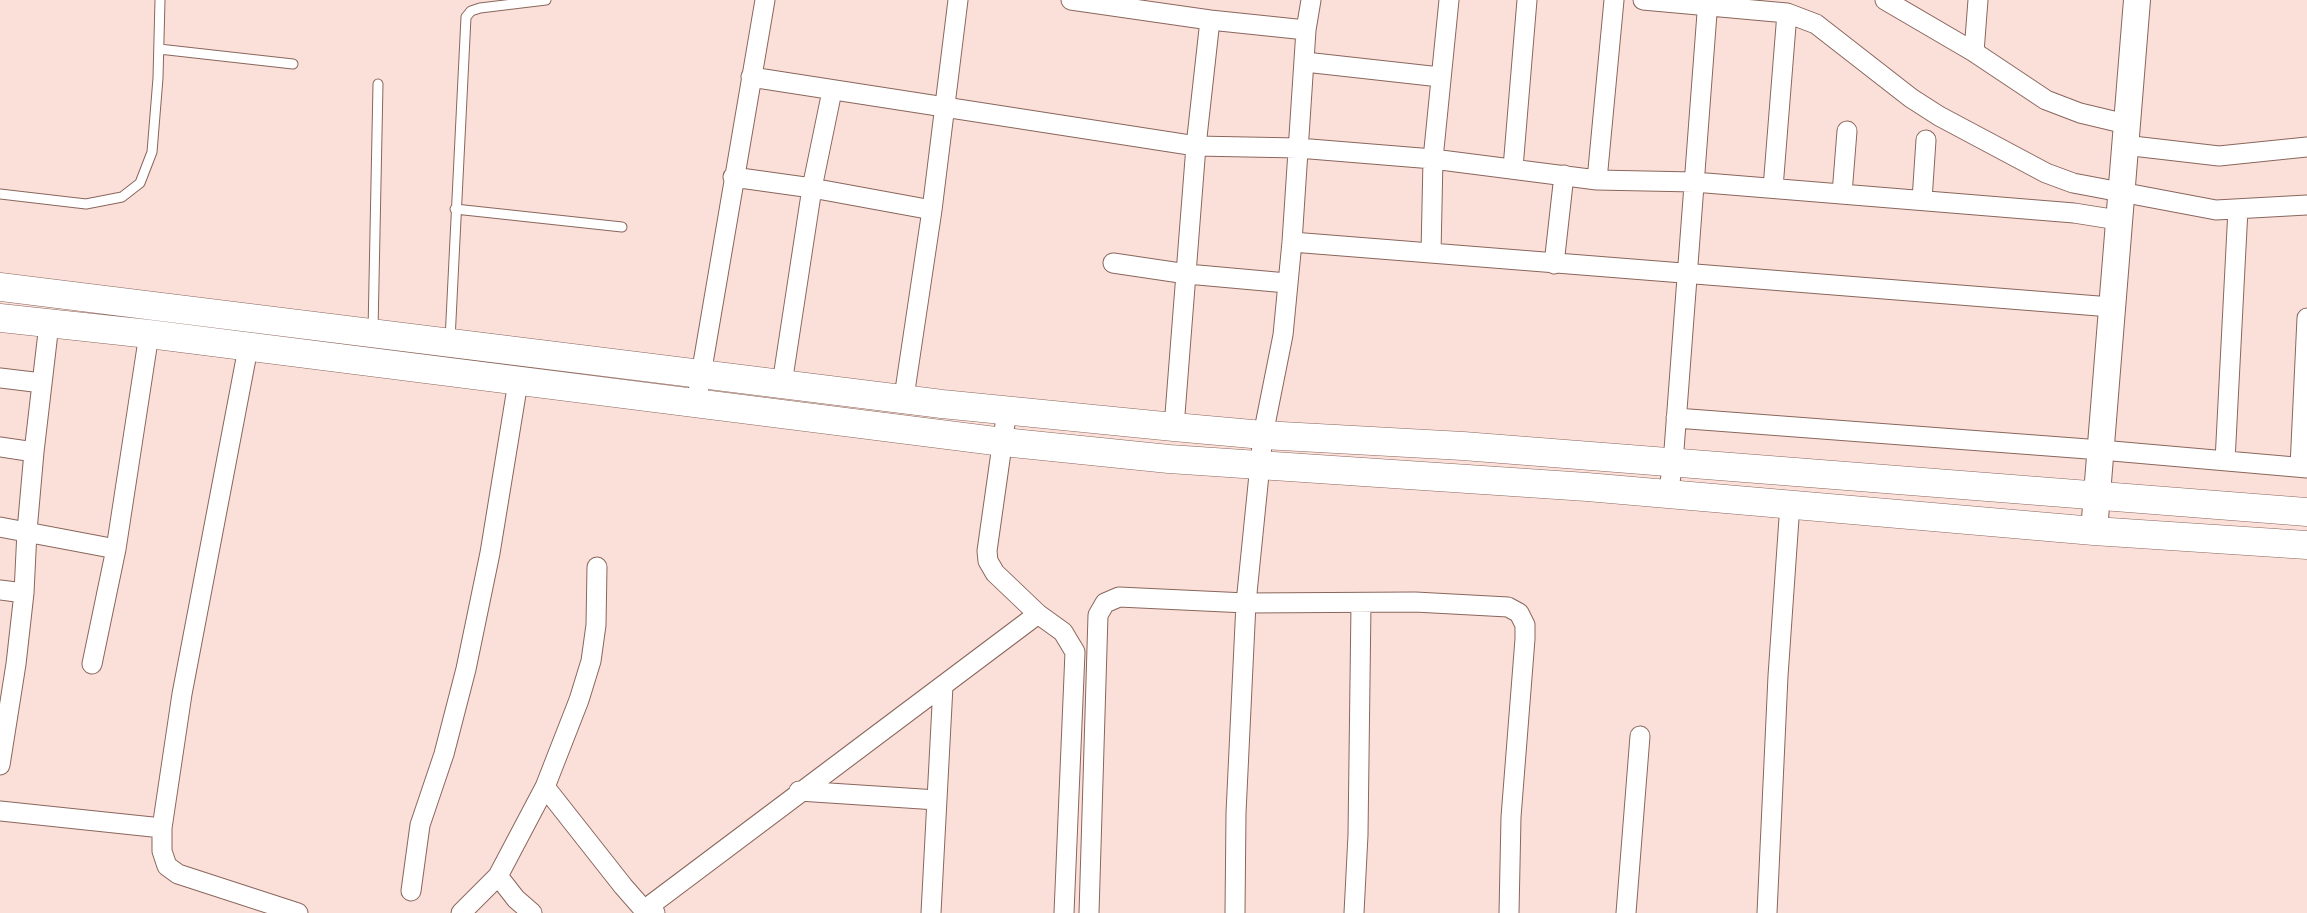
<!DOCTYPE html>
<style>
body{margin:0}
canvas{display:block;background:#fae0d9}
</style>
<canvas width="2307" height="913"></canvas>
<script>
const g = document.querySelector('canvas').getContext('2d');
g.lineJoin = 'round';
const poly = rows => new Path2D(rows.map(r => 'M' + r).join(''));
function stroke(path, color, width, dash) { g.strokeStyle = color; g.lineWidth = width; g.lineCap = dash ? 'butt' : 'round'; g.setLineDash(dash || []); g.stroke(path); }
const lane = poly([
 [159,49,293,64],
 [0,194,86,204,122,197,140,183,152,152,158,78,160,0],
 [455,209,622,227],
 [373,331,378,84],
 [450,340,466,17,471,11,480,8,546,0]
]);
const street = poly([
 [1071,0,1210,20,1306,30],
 [1643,0,1787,13,1816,24,1911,98,1939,116,2046,173,2073,183,2216,210,2307,205],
 [1885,0,1974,52,2046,100,2080,113,2126,124],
 [1974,52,1978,0],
 [1305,62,1440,77],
 [751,77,1196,146,1298,148,1433,159,1597,180,1694,182,2074,213,2118,220],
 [2124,145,2219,156,2307,147],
 [1513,168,1527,0],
 [733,177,812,188,932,210],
 [1597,180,1614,0],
 [1773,188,1787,13],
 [1842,194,1847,131],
 [1922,200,1926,140],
 [1292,242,2111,307],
 [1431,253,1433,159,1449,0],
 [1113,263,1187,274,1287,283],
 [1554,264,1564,175],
 [248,348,182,694,162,828,162,851,167,866,178,874,298,913],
 [0,378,42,383],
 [782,384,812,188,832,91],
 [904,397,932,210,958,0],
 [696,404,765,0],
 [1007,410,987,551,988,561,995,573,1038,614,1063,632,1075,652,1064,913],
 [1676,418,2101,450,2307,468],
 [1174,427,1196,146,1210,20],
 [0,447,34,452],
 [2225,461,2238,209],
 [2300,467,2307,318],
 [1668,494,1673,463,1708,0],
 [0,527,116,549],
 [0,590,24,593],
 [92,664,116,549,149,334],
 [0,765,16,664,24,593,27,531,34,452,49,324],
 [545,787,623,886,644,910,655,913],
 [799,791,937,800],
 [0,811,162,828],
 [498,876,516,899,532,913],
 [411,891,420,825,444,754,466,669,490,553,518,382],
 [644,910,1038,614],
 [461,913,498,876,545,787,579,700,591,661,596,625,597,567],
 [931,913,943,686],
 [1089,913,1098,615,1105,603,1119,597,1246,603,1415,602,1508,607,1519,613,1525,625,1525,639,1511,817,1509,913],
 [1235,913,1236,813,1246,603,1263,435,1283,335,1292,242,1306,30,1311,0],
 [1354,913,1358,835,1361,604],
 [1626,913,1640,736],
 [1767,913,1778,676,1790,504]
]);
const secondary = poly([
 [2094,531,2137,0]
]);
const primary = poly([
 [0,287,942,404,1174,427,1263,435,1463,446,2307,512],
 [0,318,149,334,1003,442,1169,459,1587,487,2094,531,2307,545]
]);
stroke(lane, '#8a665c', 11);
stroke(street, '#8a665c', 21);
stroke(secondary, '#8a665c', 28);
stroke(primary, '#8a665c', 29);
stroke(lane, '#fff', 9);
stroke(street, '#fff', 19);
stroke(secondary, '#fff', 26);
stroke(primary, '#fff', 28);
</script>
